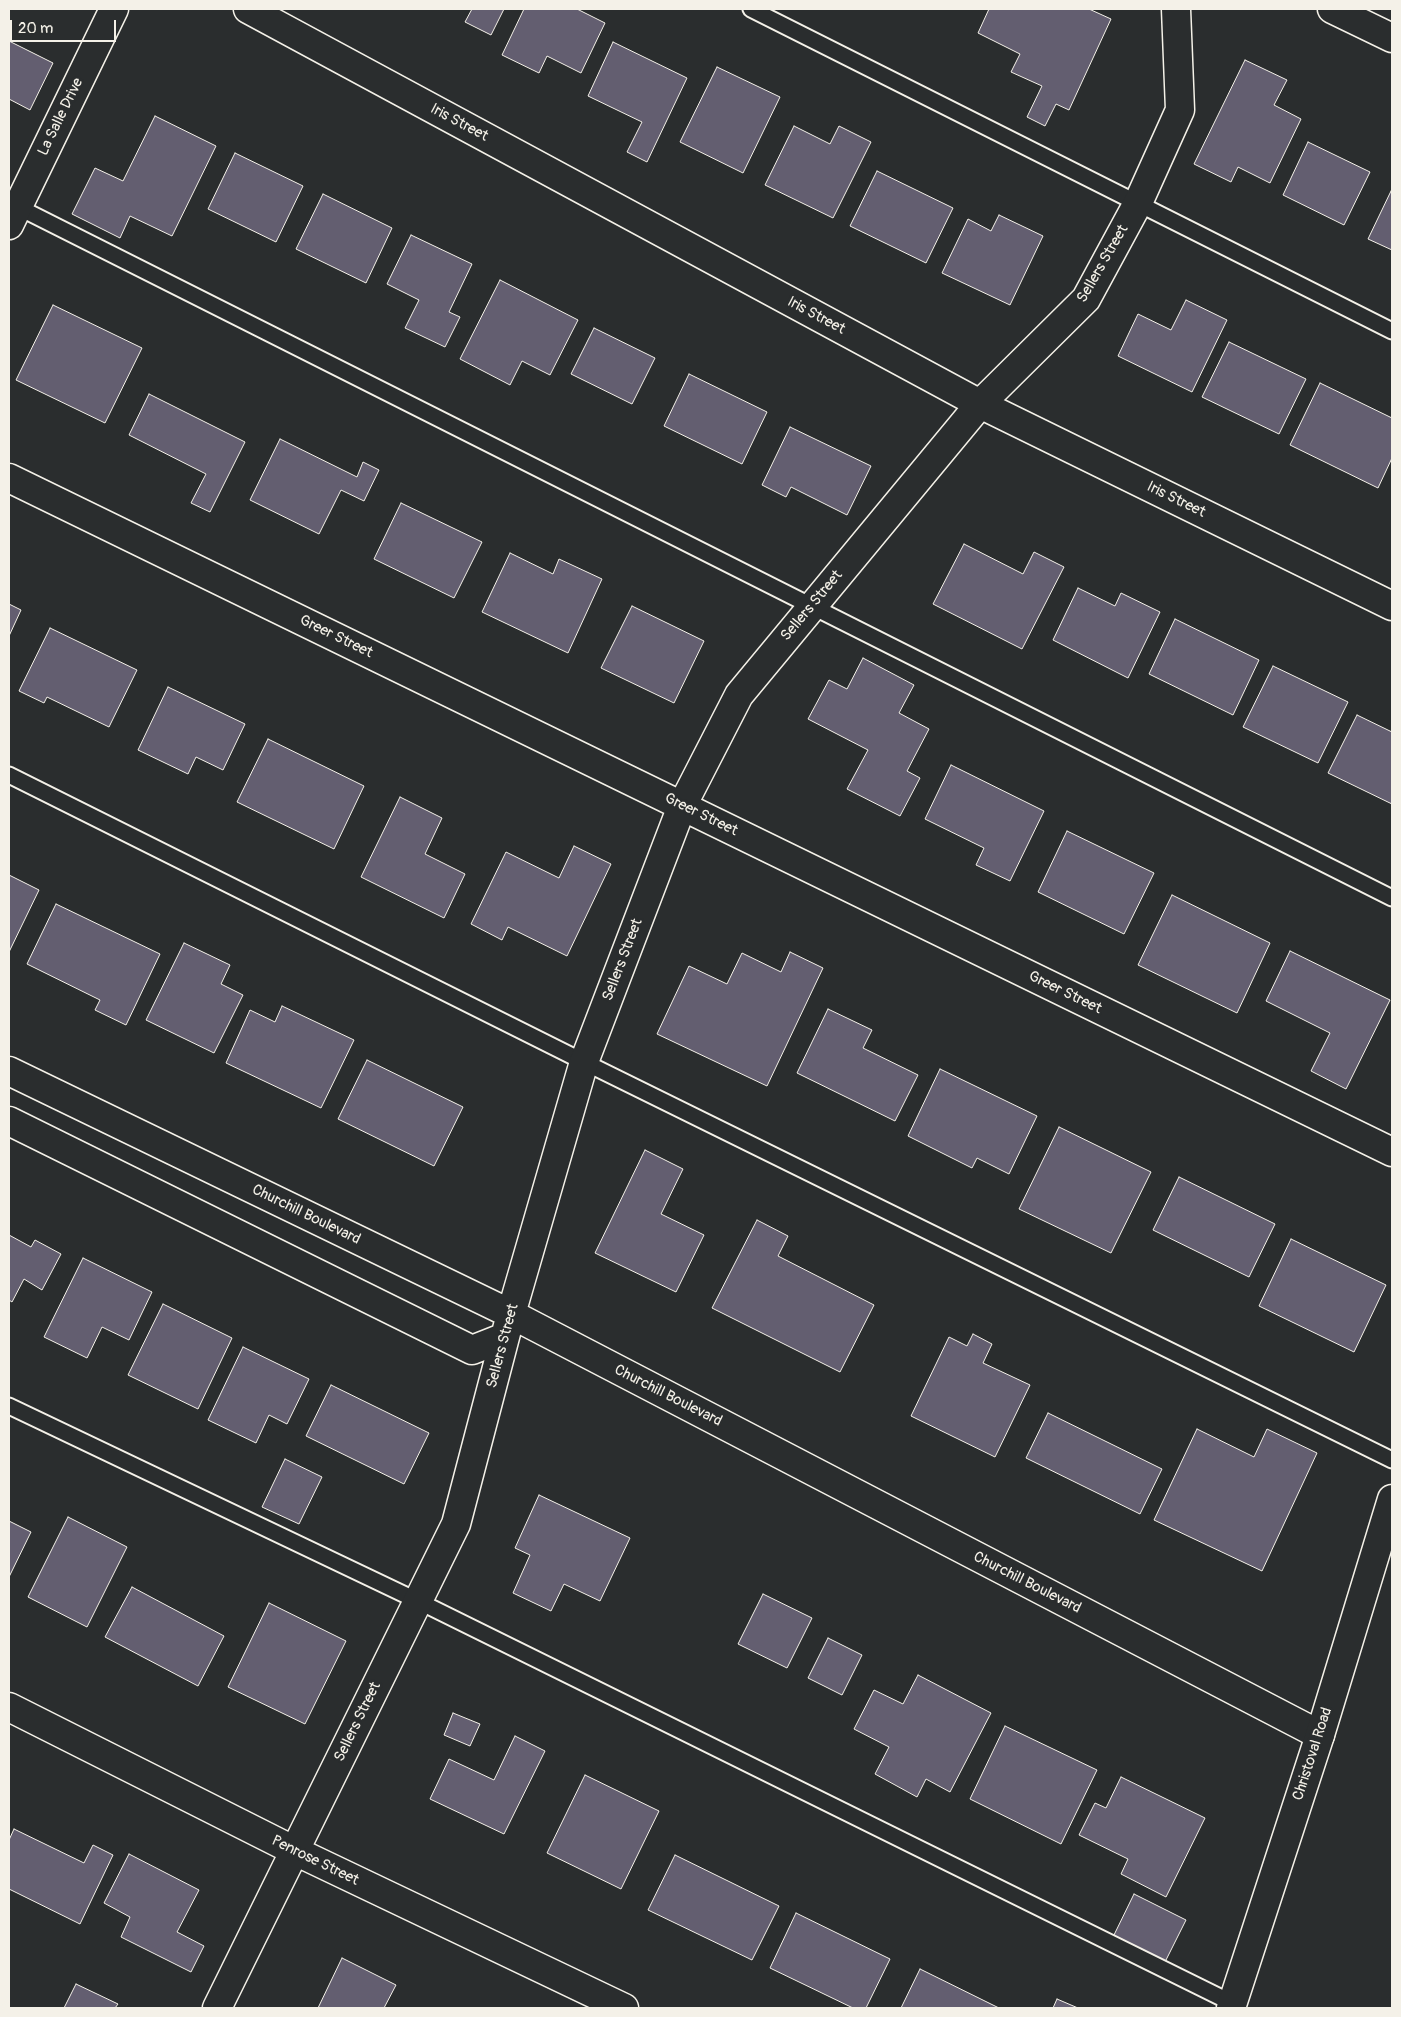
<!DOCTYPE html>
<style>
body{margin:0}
#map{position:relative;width:1401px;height:2017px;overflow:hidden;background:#2a2d2e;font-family:Pangolin,sans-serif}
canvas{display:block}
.frame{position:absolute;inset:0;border:10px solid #f4f1e8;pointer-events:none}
.scale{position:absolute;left:10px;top:20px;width:106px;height:22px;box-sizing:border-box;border:2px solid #f4f1e8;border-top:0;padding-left:6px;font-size:15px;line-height:18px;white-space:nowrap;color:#f4f1e8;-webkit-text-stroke:4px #2a2d2e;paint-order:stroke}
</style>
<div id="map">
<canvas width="1401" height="2017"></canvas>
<div class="frame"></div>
<div class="scale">20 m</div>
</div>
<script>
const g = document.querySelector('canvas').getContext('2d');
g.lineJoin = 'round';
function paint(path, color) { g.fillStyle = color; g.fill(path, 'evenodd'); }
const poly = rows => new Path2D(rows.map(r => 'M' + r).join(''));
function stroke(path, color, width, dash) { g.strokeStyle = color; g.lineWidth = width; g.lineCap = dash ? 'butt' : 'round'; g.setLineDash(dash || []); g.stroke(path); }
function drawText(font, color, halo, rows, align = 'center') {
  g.font = font + ' Pangolin,sans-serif'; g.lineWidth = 5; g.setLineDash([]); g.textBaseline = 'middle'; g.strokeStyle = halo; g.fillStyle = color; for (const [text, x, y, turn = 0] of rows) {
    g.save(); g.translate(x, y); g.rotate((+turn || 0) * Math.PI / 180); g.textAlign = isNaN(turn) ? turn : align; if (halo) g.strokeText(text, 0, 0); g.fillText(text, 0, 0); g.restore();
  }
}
const building = poly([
 [472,9,504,9,491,35,465,22,472,9],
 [524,9,577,9,605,23,581,73,547,56,539,73,502,55,524,9],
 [989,9,1089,9,1111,19,1069,110,1056,104,1045,126,1027,117,1042,86,1011,72,1020,54,978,33,989,9],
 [9,41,53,63,30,110,9,99,9,41],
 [613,42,687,78,647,162,627,152,642,122,588,96,613,42],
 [1245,60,1287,80,1274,105,1301,119,1270,183,1238,167,1231,182,1194,164,1245,60],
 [717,67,780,97,743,173,680,142,717,67],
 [155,116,216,146,172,236,130,216,120,238,72,214,95,168,123,181,155,116],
 [794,126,830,144,839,126,871,142,833,218,765,185,794,126],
 [1308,142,1370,172,1344,225,1283,195,1308,142],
 [235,153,303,186,276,242,208,209,235,153],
 [877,171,953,208,926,263,850,226,877,171],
 [1392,189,1392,250,1368,239,1392,189],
 [323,194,392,228,366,283,296,249,323,194],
 [999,215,1043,236,1010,305,942,273,968,219,991,231,999,215],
 [411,235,472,264,449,312,460,317,445,347,405,328,419,300,387,284,411,235],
 [500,280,578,320,550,375,522,361,510,385,460,359,500,280],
 [1186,300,1227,320,1192,392,1118,356,1138,314,1171,330,1186,300],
 [53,305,142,348,105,423,16,380,53,305],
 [594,328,655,358,632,404,571,374,594,328],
 [1229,342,1306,379,1279,434,1202,397,1229,342],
 [689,374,767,412,742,464,664,426,689,374],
 [1320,383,1392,418,1392,458,1378,488,1290,445,1320,383],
 [149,394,245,442,210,512,191,503,206,474,129,435,149,394],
 [790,427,871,466,847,515,791,487,786,497,762,485,790,427],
 [280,439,357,477,363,462,379,470,364,501,341,490,319,534,250,500,280,439],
 [401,503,482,542,454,598,374,559,401,503],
 [964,544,1023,574,1034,552,1064,567,1022,649,933,604,964,544],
 [510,553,553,574,559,559,602,579,568,653,482,612,510,553],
 [1078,588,1115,606,1121,593,1160,612,1128,678,1053,640,1078,588],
 [9,604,21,610,9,636,9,604],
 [632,606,704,641,674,703,601,668,632,606],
 [1175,619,1259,660,1233,715,1149,674,1175,619],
 [50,628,137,670,109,727,47,697,44,703,19,691,50,628],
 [863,658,914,685,899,713,929,729,907,771,920,778,900,816,847,789,868,750,808,719,829,680,847,689,863,658],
 [1273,666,1348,702,1318,763,1243,727,1273,666],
 [168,687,245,724,223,770,196,757,188,774,138,750,168,687],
 [1357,715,1392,732,1392,804,1328,773,1357,715],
 [268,739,364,786,334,849,237,802,268,739],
 [951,765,1044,811,1010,881,976,865,984,848,925,819,951,765],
 [400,797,442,818,425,854,465,874,444,918,361,877,400,797],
 [1067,831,1154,873,1124,934,1038,892,1067,831],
 [574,846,611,864,567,956,508,927,502,940,471,924,506,852,559,878,574,846],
 [9,875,39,890,9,952,9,875],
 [1172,895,1270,943,1237,1013,1138,965,1172,895],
 [56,904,160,954,126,1025,95,1010,100,1000,27,964,56,904],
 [184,943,230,965,221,984,243,995,214,1053,146,1020,184,943],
 [1290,951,1390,1000,1346,1089,1311,1071,1330,1033,1266,1001,1290,951],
 [790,952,823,968,767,1086,657,1034,689,966,727,984,742,953,781,972,790,952],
 [282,1006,354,1040,321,1108,226,1063,250,1010,275,1022,282,1006],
 [828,1009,872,1030,863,1048,918,1075,895,1121,797,1073,828,1009],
 [367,1060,463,1107,434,1166,338,1119,367,1060],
 [940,1069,1037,1116,1009,1174,977,1158,972,1168,908,1136,940,1069],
 [1059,1127,1151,1172,1111,1253,1019,1209,1059,1127],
 [645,1150,683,1169,661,1214,704,1235,676,1292,595,1253,645,1150],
 [1179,1177,1275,1224,1249,1277,1153,1230,1179,1177],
 [757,1220,788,1236,778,1256,874,1305,840,1372,712,1308,757,1220],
 [9,1235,31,1247,35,1240,61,1254,42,1290,24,1279,12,1302,9,1300,9,1235],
 [1291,1239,1386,1285,1354,1352,1259,1306,1291,1239],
 [83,1258,152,1292,129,1340,102,1327,87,1358,44,1337,83,1258],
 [163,1304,232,1338,198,1409,128,1375,163,1304],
 [973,1334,992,1344,983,1363,1030,1385,995,1457,911,1416,949,1337,967,1346,973,1334],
 [243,1347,309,1379,287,1424,269,1415,256,1443,208,1420,243,1347],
 [331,1385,429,1433,404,1484,306,1436,331,1385],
 [1048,1413,1162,1469,1140,1514,1026,1458,1048,1413],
 [1197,1429,1254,1457,1267,1429,1317,1453,1262,1571,1154,1520,1197,1429],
 [285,1459,322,1477,299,1524,262,1507,285,1459],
 [539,1495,630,1538,600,1601,564,1584,551,1611,513,1593,530,1555,515,1548,539,1495],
 [68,1517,127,1547,87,1627,28,1597,68,1517],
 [9,1521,31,1532,9,1577,9,1521],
 [132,1587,224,1636,198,1686,105,1637,132,1587],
 [763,1594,812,1618,787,1668,738,1644,763,1594],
 [269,1603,346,1641,305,1724,228,1687,269,1603],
 [828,1638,862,1655,842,1695,808,1678,828,1638],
 [918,1675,991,1713,950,1792,926,1779,917,1797,875,1774,889,1747,854,1729,874,1690,903,1704,918,1675],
 [453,1713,480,1724,470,1746,444,1735,453,1713],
 [1005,1726,1097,1770,1061,1844,970,1799,1005,1726],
 [515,1736,545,1751,504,1834,430,1799,449,1759,494,1780,515,1736],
 [585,1775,659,1811,621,1889,547,1853,585,1775],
 [1121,1777,1205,1818,1166,1897,1121,1874,1128,1859,1079,1835,1095,1803,1106,1808,1121,1777],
 [14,1829,84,1863,93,1845,113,1855,80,1924,9,1889,9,1840,14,1829],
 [129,1854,199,1890,177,1932,204,1946,191,1972,121,1937,130,1917,104,1903,129,1854],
 [675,1855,779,1906,752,1960,648,1910,675,1855],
 [1134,1894,1186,1920,1165,1962,1113,1937,1134,1894],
 [796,1913,890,1959,866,2008,853,2008,770,1968,796,1913],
 [342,1958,396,1985,384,2008,318,2008,342,1958],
 [920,1969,999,2008,901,2008,920,1969],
 [76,1984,118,2004,115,2008,64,2008,76,1984],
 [1057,1999,1078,2008,1053,2008,1057,1999]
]);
paint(building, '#635e70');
stroke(building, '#f4f1e8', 1);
const lane = poly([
 [751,9,1392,331],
 [12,204,1392,898],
 [9,775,584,1062,1392,1460],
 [9,1406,418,1601,1232,2003]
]);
const street = poly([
 [248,9,980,404,1392,606],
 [1332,9,1392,38],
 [9,225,114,9],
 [9,478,1392,1152],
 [9,1071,511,1314,1320,1735],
 [9,1121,472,1350,505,1337],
 [9,1707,295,1851,624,2008],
 [217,2008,456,1524,511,1314,584,1062,682,806,739,695,980,404,1086,299,1138,203,1180,110,1176,9]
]);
const secondary = poly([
 [1231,2008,1320,1735,1392,1499]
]);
stroke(lane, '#f4f1e8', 19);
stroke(street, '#f4f1e8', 31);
stroke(secondary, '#f4f1e8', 31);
stroke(lane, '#2a2d2e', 15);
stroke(street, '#2a2d2e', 28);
stroke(secondary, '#2a2d2e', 28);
drawText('15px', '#f4f1e8', '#2a2d2e', [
 ["La Salle Drive",61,117,-64],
 ["Iris Street",459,123,28],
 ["Sellers Street",1103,264,-60],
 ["Iris Street",816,316,28],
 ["Iris Street",1176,500,26],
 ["Sellers Street",812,606,-50],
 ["Greer Street",336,637,26],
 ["Greer Street",701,815,26],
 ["Sellers Street",623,960,-69],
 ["Greer Street",1065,993,26],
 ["Churchill Boulevard",306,1215,26],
 ["Sellers Street",503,1346,-75],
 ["Churchill Boulevard",668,1396,27],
 ["Churchill Boulevard",1027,1583,27],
 ["Sellers Street",358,1722,-64],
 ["Christoval Road",1313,1754,-72],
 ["Penrose Street",315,1861,26]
]);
</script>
